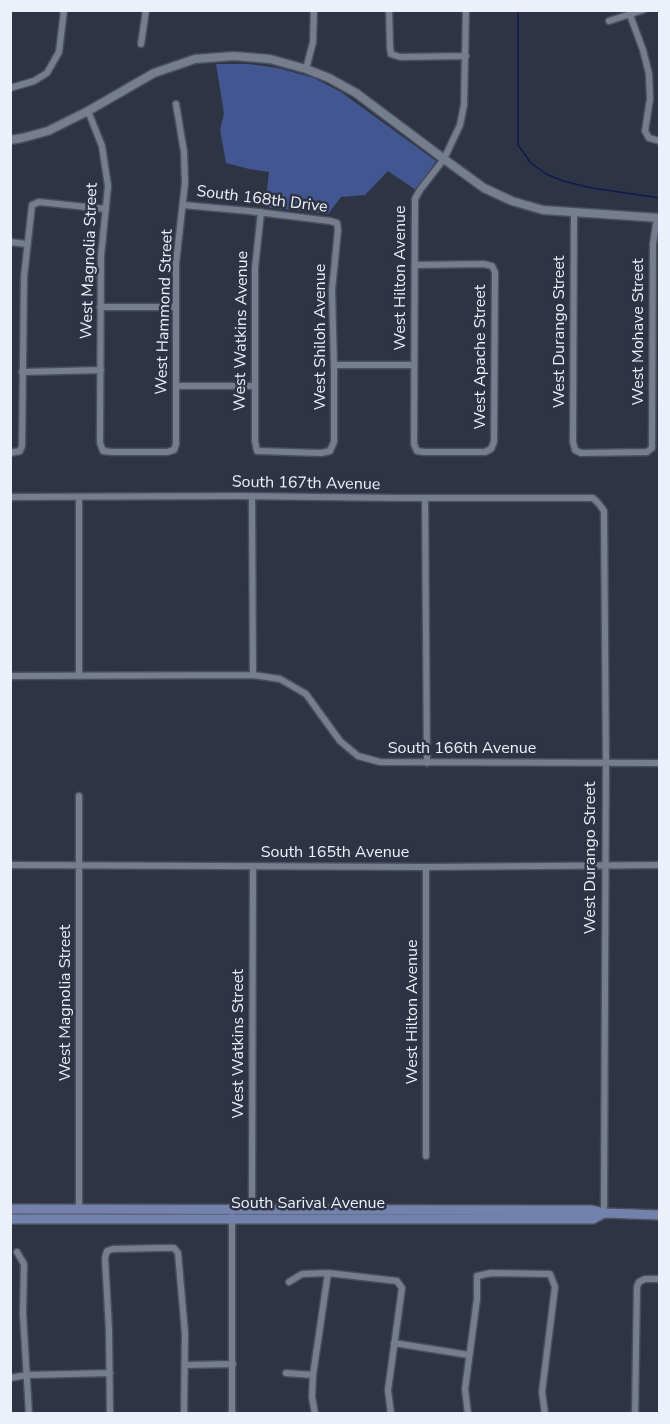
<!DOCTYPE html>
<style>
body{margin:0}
#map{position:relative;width:670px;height:1424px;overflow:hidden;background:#2f3444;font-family:"Nunito Sans",sans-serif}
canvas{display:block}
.frame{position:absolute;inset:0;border:12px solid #ecf0fa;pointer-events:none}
</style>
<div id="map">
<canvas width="670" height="1424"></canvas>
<div class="frame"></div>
</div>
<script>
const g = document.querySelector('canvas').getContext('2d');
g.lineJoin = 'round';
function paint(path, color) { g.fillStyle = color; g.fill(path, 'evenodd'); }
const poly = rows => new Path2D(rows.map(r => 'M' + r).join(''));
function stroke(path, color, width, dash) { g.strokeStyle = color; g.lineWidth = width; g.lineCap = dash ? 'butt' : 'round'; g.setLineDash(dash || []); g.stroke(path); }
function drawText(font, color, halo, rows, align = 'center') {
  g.font = font + ' "Nunito Sans",sans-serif'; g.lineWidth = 5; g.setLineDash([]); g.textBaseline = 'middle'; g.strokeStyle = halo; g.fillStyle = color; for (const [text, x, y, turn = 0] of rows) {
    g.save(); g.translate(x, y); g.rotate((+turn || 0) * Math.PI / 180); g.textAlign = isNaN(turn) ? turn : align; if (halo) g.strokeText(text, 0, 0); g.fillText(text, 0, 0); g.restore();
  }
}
paint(poly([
 [216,64,249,64,278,68,314,78,341,92,436,161,416,190,388,171,365,195,341,197,328,214,265,207,269,172,249,169,226,163,220,130,224,114]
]), '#425691');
stroke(poly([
 [518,10,518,145,531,163,546,174,563,181,592,188,660,198]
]), '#0f1a50', 1.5);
const minor = poly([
 [389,10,390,47,391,54,400,57,466,56],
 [630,15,643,50,649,74,650,99,645,131,649,138,660,141],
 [609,21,643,10],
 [141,44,146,10],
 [306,69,313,42,314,10],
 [10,88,34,81,47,73,59,52,64,10],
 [88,111,102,146,108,186,101,256,100,443,103,451,112,452,167,452,174,450,176,444,176,263,185,183,184,152,176,104],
 [183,205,249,211,330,221,337,223,338,230,332,290,334,365,334,442,330,451,321,453,257,451,255,441,255,268,261,212],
 [574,213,573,442,575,450,581,453,647,452,652,448,653,244,657,218],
 [10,242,26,244],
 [415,265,484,264,492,266,495,272,494,442,491,449,485,452,424,452,417,451,414,444,415,199,420,190,444,159,460,125,464,105,466,10],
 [100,307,176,307],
 [334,365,414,365],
 [22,372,101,370],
 [176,386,255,386],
 [10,453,20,451,22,446,24,277,32,205,39,202,106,209],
 [252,496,253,675],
 [10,497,238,496,402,498,593,498,599,504,604,511,606,763,604,1213],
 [79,497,79,676],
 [425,498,427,763],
 [10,676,253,675,280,679,306,694,340,741,358,756,380,762,660,763],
 [79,796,79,1210],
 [10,865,426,867,660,865],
 [426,867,426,1156],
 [252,1210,253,866],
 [17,1252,24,1264,23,1314,29,1414],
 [289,1282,302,1274,328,1273,397,1281,402,1288,388,1390,391,1414],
 [394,1343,469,1355],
 [185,1365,233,1364],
 [286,1373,313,1375],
 [10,1378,27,1375,110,1373],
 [110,1414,109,1330,105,1258,107,1251,113,1249,159,1248,174,1248,178,1253,185,1333,184,1414],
 [232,1414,232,1216],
 [315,1414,312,1397,313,1375,328,1273],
 [468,1414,465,1389,477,1299,477,1276,491,1273,550,1274,555,1287,542,1392,545,1414],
 [635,1414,637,1287,639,1282,645,1279,660,1279]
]);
const tertiary = poly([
 [10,140,22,138,48,131,88,111,154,73,195,59,234,56,270,59,306,69,329,78,356,93,444,159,484,188,512,201,543,210,660,218]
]);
const secondary = poly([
 [10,1209,550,1210,591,1210,604,1213,660,1215],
 [10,1219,593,1219,604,1213]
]);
stroke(minor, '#4a4f5c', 9);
stroke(tertiary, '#4a4f5c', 11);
stroke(secondary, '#4a4f5c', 12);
stroke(minor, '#767d8f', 6);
stroke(tertiary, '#767d8f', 8);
stroke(secondary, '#7381ad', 9);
drawText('16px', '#ecf0fa', '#2f3444', [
 ["South 168th Drive",262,200,7],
 ["West Magnolia Street",90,261,-88],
 ["West Hilton Avenue",401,278,-90],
 ["West Hammond Street",165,312,-88],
 ["West Watkins Avenue",242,331,-89],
 ["West Durango Street",560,332,-90],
 ["West Mohave Street",639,332,-90],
 ["West Shiloh Avenue",321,337,-90],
 ["West Apache Street",481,357,-90],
 ["South 167th Avenue",306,484,1],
 ["South 166th Avenue",462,749],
 ["South 165th Avenue",335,853],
 ["West Durango Street",591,858,-90],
 ["West Magnolia Street",66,1003,-90],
 ["West Hilton Avenue",413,1012,-90],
 ["West Watkins Street",239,1044,-90],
 ["South Sarival Avenue",308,1204]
]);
</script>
